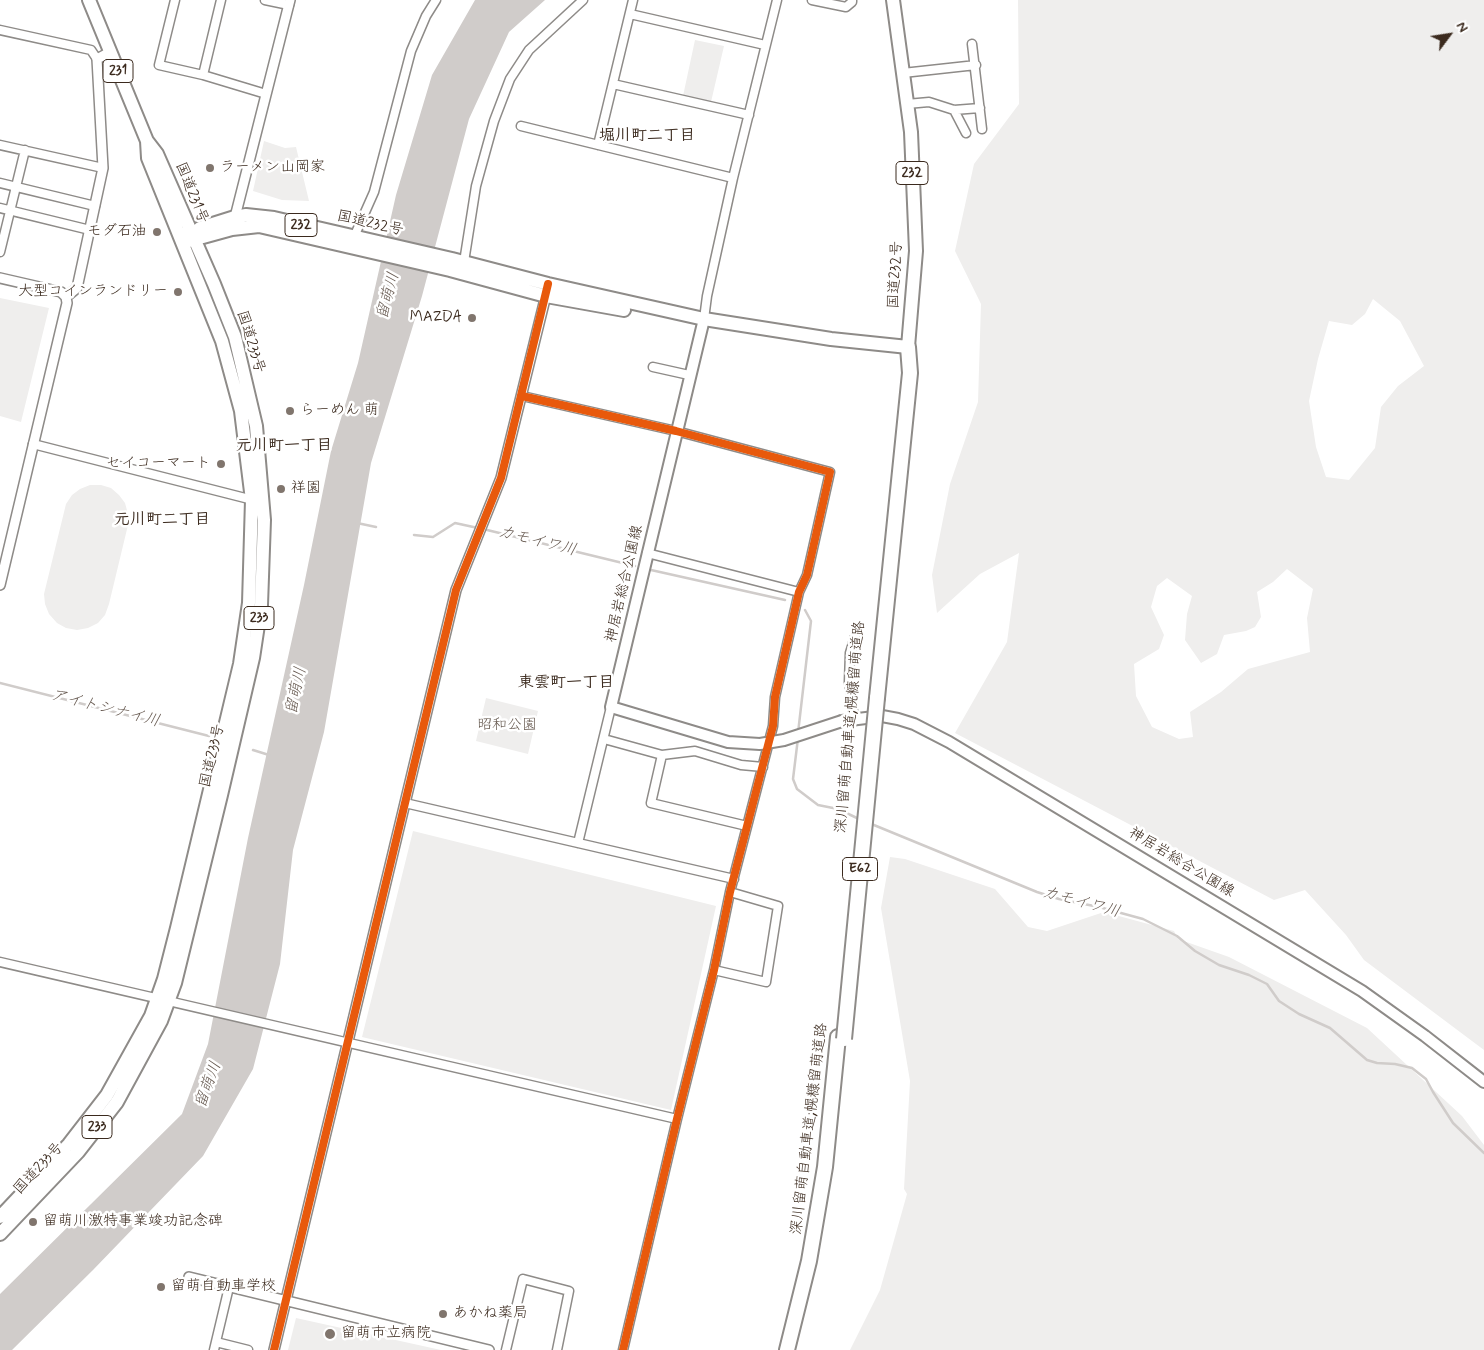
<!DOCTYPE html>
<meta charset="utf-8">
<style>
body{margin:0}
#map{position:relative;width:1484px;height:1350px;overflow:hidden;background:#fff;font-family:Mynerve,sans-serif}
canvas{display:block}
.north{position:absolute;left:1424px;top:10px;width:50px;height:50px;-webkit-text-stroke:4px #fff;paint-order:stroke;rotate:59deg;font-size:14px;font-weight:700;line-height:20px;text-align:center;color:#3b2a1e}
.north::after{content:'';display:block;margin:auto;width:18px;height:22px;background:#3b2a1e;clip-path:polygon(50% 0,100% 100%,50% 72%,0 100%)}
</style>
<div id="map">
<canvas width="1484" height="1350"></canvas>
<div class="north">N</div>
</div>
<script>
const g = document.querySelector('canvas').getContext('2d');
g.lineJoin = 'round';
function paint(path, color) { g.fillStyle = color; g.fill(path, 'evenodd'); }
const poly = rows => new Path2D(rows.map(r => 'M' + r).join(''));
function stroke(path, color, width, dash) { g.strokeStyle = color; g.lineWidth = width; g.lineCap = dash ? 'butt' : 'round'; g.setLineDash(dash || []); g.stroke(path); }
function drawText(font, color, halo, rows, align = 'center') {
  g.font = font + ' Mynerve,"Klee One",sans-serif'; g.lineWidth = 5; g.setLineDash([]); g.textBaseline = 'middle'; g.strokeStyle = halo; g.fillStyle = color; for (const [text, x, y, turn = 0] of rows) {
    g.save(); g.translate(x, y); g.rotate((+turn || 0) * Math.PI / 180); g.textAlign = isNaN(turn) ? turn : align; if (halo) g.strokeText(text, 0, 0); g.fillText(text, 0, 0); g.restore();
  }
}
paint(poly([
 [1018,0,1484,0,1484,1050,1364,960,1346,935,1305,890,1274,900,955,733,1007,642,1019,553,980,574,937,613,932,575,950,484,978,402,981,304,955,251,974,164,1019,104],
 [1373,299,1400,321,1424,366,1398,386,1381,407,1375,448,1349,480,1326,477,1316,447,1309,401,1318,359,1329,321,1352,325,1365,314],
 [1287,569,1313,589,1307,618,1310,652,1248,669,1221,692,1190,712,1193,737,1179,739,1152,727,1136,696,1134,664,1159,649,1164,635,1151,607,1157,586,1167,578,1192,596,1187,614,1185,640,1201,663,1217,654,1224,635,1246,631,1255,627,1261,617,1257,592,1273,582],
 [695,40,724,46,711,102,683,96],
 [264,141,285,148,296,147,309,201,282,200,253,191],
 [0,298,49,308,21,422,0,416],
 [90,485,101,485,111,488,119,495,125,503,128,514,128,525,109,604,105,615,98,623,88,628,77,630,66,628,57,623,49,614,45,604,44,594,66,504,72,495,80,489],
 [486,698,538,711,528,754,476,741],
 [413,831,716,906,671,1110,362,1037],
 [890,857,905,859,995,889,1028,927,1047,931,1104,912,1174,931,1178,939,1229,957,1367,1028,1462,1116,1484,1145,1484,1350,850,1350,880,1290,907,1194,904,1189,910,1081,881,908],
 [296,1318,441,1350,288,1350]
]), '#efeeed');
paint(poly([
 [475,0,545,0,509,32,469,119,422,296,371,463,324,732,293,850,280,964,253,1069,203,1156,93,1270,12,1350,0,1350,0,1294,182,1114,208,1044,248,838,304,585,331,451,358,363,396,195,432,75]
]), '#d0ccca');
stroke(poly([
 [357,523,376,527],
 [483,529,635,566],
 [414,535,433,537,455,523,478,528],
 [651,570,785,600],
 [0,683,209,736],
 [798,733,811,621,805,610],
 [798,738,793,779,797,789,818,805,838,809,859,819],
 [253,750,269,755],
 [869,823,1037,892,1059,899,1099,907,1143,919,1177,936,1195,951,1219,965,1249,975,1267,984,1279,1001,1299,1014,1330,1028,1367,1060,1377,1063,1395,1064,1412,1068,1426,1079,1433,1092,1453,1123,1484,1153]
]), '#d0ccca', 2.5);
const minor = poly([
 [175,0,159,65,203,75,266,94],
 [265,0,289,5],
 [812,0,846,7,852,2,852,0],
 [630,14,765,45],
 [0,30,91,50,97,59],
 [972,44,982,129],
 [903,73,976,65],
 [203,75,221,0],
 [613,84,749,115],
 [907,104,929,102,954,110,980,108],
 [954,110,966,133],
 [521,126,733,178],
 [0,145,103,168],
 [598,145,633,0],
 [0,183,95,206],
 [0,208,90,230],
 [354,237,374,192,411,51,426,16,436,0],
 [0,252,25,150],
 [464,262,476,186,494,121,510,79,529,50,583,0],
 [704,319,707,296,733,178,777,0],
 [653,367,689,375],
 [522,396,676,431,830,472,807,575,799,592,775,697,773,726,730,892,714,970,677,1119,623,1350],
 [33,444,253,500],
 [647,553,799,592],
 [854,718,849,682,850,653,855,637],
 [604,739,662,755,695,751,741,765,763,767],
 [662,755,651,803,747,826],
 [405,803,734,879],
 [578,843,611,707],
 [0,962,677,1119],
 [714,970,766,982,778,906,730,892],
 [216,1342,248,1350],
 [214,1350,229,1287],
 [506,1350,523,1279,569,1291,557,1350]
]);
const tertiary = poly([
 [234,221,290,0],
 [0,278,61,292,66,297,67,303,0,585],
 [66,297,77,288,103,168,97,59,110,52],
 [189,1277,489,1350],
 [274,1350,456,590,501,478,547,291]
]);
const secondary = poly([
 [704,319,611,707,728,742,760,744],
 [842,721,882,716,898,719,914,724,949,742,1362,991,1425,1036,1484,1082]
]);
const trunk = poly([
 [187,232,192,236,203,237,232,229,259,226,450,270,546,296,624,310],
 [189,241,200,228,235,217,246,215,274,218,452,259,548,284,704,319,831,339,908,347,916,251,911,132,893,0],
 [0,1217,69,1144,107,1095,151,1016,164,979,177,928,240,664,249,603,252,500,241,411,222,341,148,158,147,141],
 [0,1234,78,1152,117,1102,161,1021,175,983,221,795,253,658,261,605,264,520,256,426,235,337,214,284,157,154,147,141,89,0]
]);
const motorway = poly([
 [877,698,910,373,908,347],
 [787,1350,809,1261,825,1167,838,1037]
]);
stroke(minor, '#8e8b88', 11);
stroke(tertiary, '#8e8b88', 12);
stroke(secondary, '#8e8b88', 14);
stroke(trunk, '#8e8b88', 16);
stroke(motorway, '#8e8b88', 18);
stroke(minor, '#fff', 8);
stroke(tertiary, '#fff', 9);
stroke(secondary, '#fff', 10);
stroke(trunk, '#fff', 12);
stroke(motorway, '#fff', 14);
const secondaryBridge = poly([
 [760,744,784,740,842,721]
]);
const motorwayBridge = poly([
 [844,1039,877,698]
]);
stroke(secondaryBridge, '#8e8b88', 14, []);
stroke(motorwayBridge, '#8e8b88', 18, []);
stroke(secondaryBridge, '#fff', 10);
stroke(motorwayBridge, '#fff', 14);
stroke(poly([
 [522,396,676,431,830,472,807,575,799,592,775,697,773,726,730,892,714,970,677,1119,623,1350],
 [274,1350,456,590,501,478,548,284]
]), '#e8590c', 8);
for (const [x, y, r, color] of [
 [210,168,5,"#80756d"],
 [157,232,5,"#80756d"],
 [178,292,5,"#80756d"],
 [472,318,5,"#80756d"],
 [290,411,5,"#80756d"],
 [221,464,5,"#80756d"],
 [281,489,5,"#80756d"],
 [33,1222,5,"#80756d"],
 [161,1287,5,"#80756d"],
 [443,1314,5,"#80756d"],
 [330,1334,6,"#80756d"]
]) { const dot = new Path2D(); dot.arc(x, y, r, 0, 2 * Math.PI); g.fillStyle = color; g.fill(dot); stroke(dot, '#fff', 2); }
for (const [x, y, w] of [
 [118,71,30],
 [912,173,32],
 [301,225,32],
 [259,618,30],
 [860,869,35],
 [97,1127,30]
]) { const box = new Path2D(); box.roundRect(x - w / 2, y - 11.5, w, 23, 4); g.fillStyle = '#fff'; g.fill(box); stroke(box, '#3b2a1e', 1); }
drawText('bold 14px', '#3b2a1e', null, [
 ["231",118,71],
 ["232",912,173],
 ["232",301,225],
 ["233",259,618],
 ["E62",860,869],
 ["233",97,1127]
]);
drawText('15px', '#3b2a1e', '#fff', [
 ["ラーメン山岡家",220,168],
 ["モダ石油",147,232,"right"],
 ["大型コインランドリー",168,292,"right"],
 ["MAZDA",462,318,"right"],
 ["らーめん 萌",300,411],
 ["セイコーマート",211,464,"right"],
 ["祥園",291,489],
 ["留萌川激特事業竣功記念碑",43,1222],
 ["留萌自動車学校",171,1287],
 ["あかね薬局",453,1314],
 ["留萌市立病院",341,1334]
], 'left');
drawText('15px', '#3b2a1e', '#fff', [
 ["国道231号",191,193,68],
 ["国道232号",370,224,13],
 ["国道232号",896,275,-87],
 ["国道233号",250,342,73],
 ["神居岩総合公園線",625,584,-77],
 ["深川留萌自動車道;幌糠留萌道路",851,727,-85],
 ["国道233号",213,756,-77],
 ["神居岩総合公園線",1181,863,31],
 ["深川留萌自動車道;幌糠留萌道路",810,1129,-83],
 ["国道233号",39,1169,-47]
]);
drawText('15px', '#65584e', '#fff', [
 ["昭和公園",507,726]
]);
drawText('bold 16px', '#3b2a1e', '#fff', [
 ["堀川町二丁目",647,137],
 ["元川町一丁目",284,447],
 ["元川町二丁目",162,521],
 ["東雲町一丁目",566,684]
]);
drawText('italic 16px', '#685b52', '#fff', [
 ["留萌川",389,296,-75],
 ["カモイワ川",537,542,14],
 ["留萌川",297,691,-78],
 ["アイトシナイ川",105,709,14],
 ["カモイワ川",1081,903,15],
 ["留萌川",209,1085,-70]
]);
</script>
